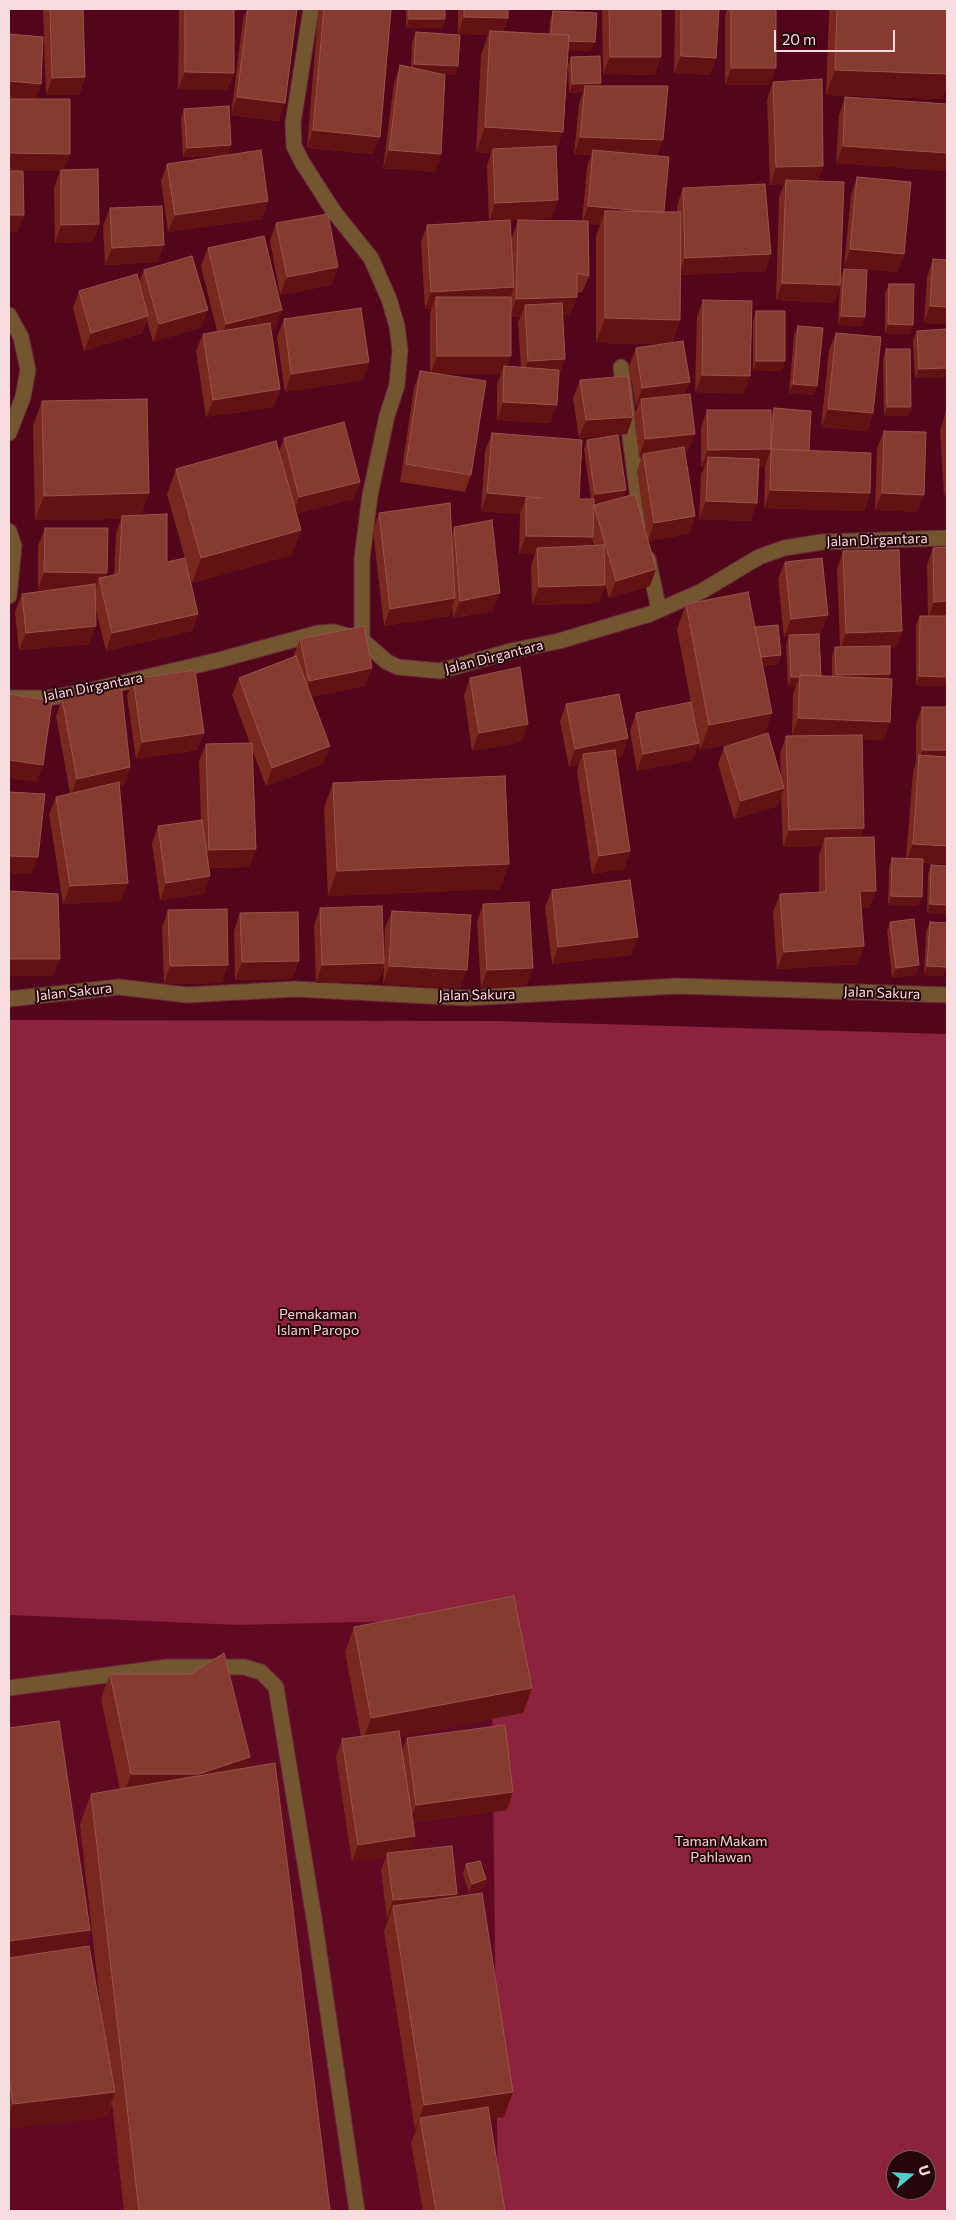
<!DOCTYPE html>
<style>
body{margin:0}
#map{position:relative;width:956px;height:2220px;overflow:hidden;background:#51061c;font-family:Commissioner,sans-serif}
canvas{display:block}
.frame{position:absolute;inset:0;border:10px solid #f9dcdf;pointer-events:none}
.north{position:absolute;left:886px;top:2150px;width:50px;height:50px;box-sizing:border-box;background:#25060c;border:1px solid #7a5c60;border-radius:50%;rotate:72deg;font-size:14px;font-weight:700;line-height:20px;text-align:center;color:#f9dcdf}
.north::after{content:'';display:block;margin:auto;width:18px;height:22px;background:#53cdc9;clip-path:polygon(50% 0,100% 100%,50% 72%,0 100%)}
.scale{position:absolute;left:774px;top:30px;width:121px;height:22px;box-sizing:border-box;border:2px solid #f9dcdf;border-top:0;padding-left:6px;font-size:15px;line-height:18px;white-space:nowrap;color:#f9dcdf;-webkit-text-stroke:4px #25060c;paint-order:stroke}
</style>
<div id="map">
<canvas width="956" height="2220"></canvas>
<div class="frame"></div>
<div class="north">U</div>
<div class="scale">20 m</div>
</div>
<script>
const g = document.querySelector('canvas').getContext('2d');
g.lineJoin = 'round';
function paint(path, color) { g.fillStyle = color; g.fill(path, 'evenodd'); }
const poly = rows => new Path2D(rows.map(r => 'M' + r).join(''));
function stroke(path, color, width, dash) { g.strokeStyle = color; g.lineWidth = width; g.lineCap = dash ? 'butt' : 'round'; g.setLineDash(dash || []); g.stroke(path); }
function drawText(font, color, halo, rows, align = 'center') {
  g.font = font + ' Commissioner,sans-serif'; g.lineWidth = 4; g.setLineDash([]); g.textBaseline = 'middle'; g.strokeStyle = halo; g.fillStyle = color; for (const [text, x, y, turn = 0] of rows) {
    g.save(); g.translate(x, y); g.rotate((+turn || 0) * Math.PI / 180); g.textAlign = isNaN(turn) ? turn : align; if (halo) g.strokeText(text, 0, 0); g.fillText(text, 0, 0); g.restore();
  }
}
paint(poly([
 [9,1615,237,1625,492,1619,498,2211,9,2211]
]), '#5f0a22');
paint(poly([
 [9,1020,498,1021,947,1034,947,2211,498,2211,491,1619,237,1625,9,1615],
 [896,2160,926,2160,926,2190,896,2190]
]), '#8c223b');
const lane = poly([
 [9,1688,167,1667,244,1667,261,1672,276,1687,314,1918,357,2211]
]);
const street = poly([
 [311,9,293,123,294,146,302,162,334,212,371,258,389,299,397,326,400,350,397,385,387,416,370,495,362,558,362,640],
 [9,315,21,337,28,370,23,397,9,433],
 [621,367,641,522],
 [9,531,14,546,9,596],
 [648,559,659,610],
 [9,698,47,698,79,693,219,660,318,633,334,632,362,640,387,662,398,667,440,671,511,651,559,641,650,614,702,591,759,557,784,548,822,542,947,538],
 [9,999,119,987,187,995,295,989,467,998,677,986,947,995]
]);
stroke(lane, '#6c283b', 17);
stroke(street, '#6c283b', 17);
stroke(lane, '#73552f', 15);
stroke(street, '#73552f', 15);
paint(poly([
 [43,9,83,9,85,77,79,95,46,95],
 [179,9,234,9,234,73,227,90,178,89],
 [247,9,297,9,285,103,278,121,231,115,243,19],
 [320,9,391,9,380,137,373,154,307,148,318,13],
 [406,9,445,9,445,19,442,28,406,28],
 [458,9,508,9,508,18,503,31,549,34,550,20,553,11,591,51,568,50,556,152,552,218,510,220,512,251,512,238,518,220,582,221,587,168,591,155,574,154,579,104,583,92,569,93,568,66,571,57,600,86,663,140,657,156,664,212,677,212,677,206,683,188,771,254,765,271,681,275,680,320,672,343,685,394,688,452,685,452,695,516,689,534,648,541,650,586,609,598,605,584,599,603,532,605,531,566,535,554,519,554,520,516,520,514,481,511,485,451,492,433,579,499,591,499,584,449,587,440,617,435,579,438,573,398,580,380,627,434,618,435,623,498,647,538,637,472,642,456,639,457,634,416,638,406,636,406,629,366,636,348,663,344,596,343,596,236,600,225,588,224,589,276,582,293,577,292,577,297,570,315,563,315,565,359,559,376,550,423,497,420,497,384,501,374,440,374,471,475,465,492,400,482,414,388,420,371,430,372,430,314,431,309,425,309,421,242,427,225,489,221,487,166,491,153,476,152,481,55,488,35,458,34],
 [521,316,518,322,521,367,507,366,511,317],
 [613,500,594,505,593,507,594,503],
 [592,539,594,546,590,546],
 [602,9,661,9,655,75,603,74],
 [675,9,719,9,716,58,710,75,674,73],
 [727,9,776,9,770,85,725,85,725,16],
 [830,9,947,9,947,86,942,99,826,95,829,12],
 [416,32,455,75,444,75,435,172,383,168,394,83,400,65,411,68,412,42],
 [9,34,64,170,99,224,93,242,55,243,54,188,60,171,9,171],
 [773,82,823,166,818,181,840,278,844,269,862,326,838,325,840,285,834,303,776,300,779,197,784,184,770,185,767,99],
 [845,97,945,171,836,163,839,115],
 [184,109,231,145,228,155,183,157,181,118],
 [167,164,268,201,262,219,168,232,161,181],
 [857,177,898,272,844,267,851,195],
 [110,208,158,262,105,265,103,226],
 [276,223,332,285,280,295,270,241],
 [208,248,276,328,271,329,280,389,274,407,206,417,196,351,203,334,217,331,201,266],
 [933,259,947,260,924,323,927,277],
 [144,270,202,327,153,342,147,320,142,333,84,351,73,308,79,291,139,282],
 [889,284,910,334,885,334,885,293],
 [703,300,744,394,695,392,697,317],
 [756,311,782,371,753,370,753,320],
 [284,319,363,380,285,392,277,337],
 [798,326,817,386,814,395,789,393,794,335],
 [947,329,947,377,915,378,913,340,917,331],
 [836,333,873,413,867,431,821,427,829,350],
 [886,349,911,407,908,416,884,416,883,358],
 [42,401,149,493,141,515,167,562,198,614,192,631,106,651,95,606,89,644,19,650,15,612,22,594,53,590,38,590,38,546,45,528,107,573,106,577,114,575,116,533,121,519,35,520,33,426],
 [774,408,809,451,870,493,864,511,764,508,765,467,758,467,757,503,750,521,699,519,701,474,704,468,701,468,701,427,707,410,771,417],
 [946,412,947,412,947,495,944,496,940,430],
 [884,431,918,512,875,510,877,448],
 [284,438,360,482,353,499,296,514,292,555,192,583,167,494,176,469,279,452],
 [379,513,452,535,454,527,493,611,453,618,452,606,449,616,384,626,373,531],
 [933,548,947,686,916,686,916,625,920,616,928,616,927,565],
 [843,551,902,631,896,648,890,648,890,674,888,679,884,740,862,739,861,837,869,908,861,908,858,964,777,969,773,912,780,894,819,892,819,855,822,846,783,847,781,796,778,806,734,819,718,764,724,747,737,743,700,750,677,629,686,604,755,627,781,655,778,664,763,666,772,713,764,734,781,776,780,754,786,736,792,736,793,693,796,686,788,686,786,644,789,636,784,637,778,579,785,562,828,615,821,633,808,634,821,676,832,677,832,656,835,647,840,647,837,569],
 [300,639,365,686,311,697,330,746,323,764,266,786,252,749,256,849,249,867,209,868,204,894,160,900,152,843,158,826,201,820,199,761,206,744,250,743,232,695,239,678,293,657],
 [470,678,522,742,472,751,464,695],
 [133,679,204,733,197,750,136,759,127,696],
 [62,699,130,767,124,785,119,786,121,901,63,904,49,814,56,797,70,793,56,716],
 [566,704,628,738,622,756,616,757,630,851,624,869,592,874,577,771,579,764,569,767,560,722],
 [922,707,947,707,947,864,923,863,922,897,918,906,888,905,889,867,892,858,906,858,913,772,916,763,916,724],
 [636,713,699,743,692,760,637,771,630,731],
 [333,783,500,889,328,896,324,808],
 [931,865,947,866,947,914,927,913,928,874],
 [552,890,638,937,631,955,552,964,545,907],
 [483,904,526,986,481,988,477,922],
 [320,908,384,958,385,928,392,911,461,988,383,984,384,965,378,981,316,983,314,925],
 [168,910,222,983,164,984,162,928],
 [240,913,293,979,235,980,234,931],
 [890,922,916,975,892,977,887,931],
 [930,922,946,967,943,976,924,975,926,932],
 [354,1627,532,1688,523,1713,400,1736,402,1751,407,1738,507,1810,412,1822,415,1836,409,1850,457,1894,456,1897,513,2092,504,2117,490,2119,505,2211,423,2211,411,2143,416,2130,415,2130,384,1931,389,1917,387,1918,381,1870,386,1857,352,1862,336,1757,342,1739,361,1737,345,1652],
 [110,1674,246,1768,330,2211,124,2211,112,2103,106,2117,9,2128,9,1728,90,1930,84,1947,102,2021,80,1824,91,1794,120,1789,101,1699],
 [466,1864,486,1879,483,1888,469,1893,463,1874]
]), '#78281c');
paint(poly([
 [464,17,508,18,501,35,490,31,488,35,458,34],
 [409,19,445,19,442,28,406,28],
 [551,40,595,42,591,51,548,49],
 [681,56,716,58,710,75,674,73],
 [610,57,661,57,655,75,603,74],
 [414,64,458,66,455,75,411,73],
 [731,68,776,68,770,85,725,85],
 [835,70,947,74,947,86,942,99,826,95],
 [185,72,234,73,227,90,178,89],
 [85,77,79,95,46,95,52,78],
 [9,81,41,84,35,101,9,99],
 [601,83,598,92,585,86,583,92,569,93,572,84],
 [237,97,285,103,278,121,231,115],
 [485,127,563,132,554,157,493,149,491,153,476,152],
 [313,130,380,137,373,154,307,148],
 [580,137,663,140,656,158,593,150,591,155,574,154],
 [231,145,228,155,183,157,187,148],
 [843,146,947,153,947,166,945,171,836,163],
 [389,150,441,154,435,172,383,168],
 [9,153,70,154,64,171,9,171],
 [823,166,817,184,786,180,784,184,770,185,776,167],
 [558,200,552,218,489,221,495,203],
 [268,201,262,219,168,232,175,215],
 [588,206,664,213,605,211,600,225,582,223],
 [9,215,24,215,18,232,9,232],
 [99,224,93,242,55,243,61,225],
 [164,245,158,262,105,265,112,248],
 [850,249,904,254,898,272,844,267],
 [771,254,765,271,679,275,685,258],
 [338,267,332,285,280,295,287,277],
 [782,283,840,285,834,303,776,300],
 [514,287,508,305,436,297,431,309,425,309,431,292],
 [577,297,570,315,525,316,525,305,521,316,510,317,516,299],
 [930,306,947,307,947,325,924,323],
 [208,310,202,327,153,342,159,324],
 [282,310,276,328,220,341,226,324],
 [148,316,142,333,84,351,91,333],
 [841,316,865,317,862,326,838,325],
 [605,318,680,320,671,344,596,343],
 [888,324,913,325,910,334,885,334],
 [437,356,511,356,505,374,504,366,501,374,430,374],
 [565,359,559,377,521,379,528,361],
 [756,361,785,361,782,371,753,370],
 [369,362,363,380,285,392,291,374],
 [947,368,947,377,915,378,919,369],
 [702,375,750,376,744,394,695,392],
 [690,382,683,399,641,399,638,406,636,406,642,388],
 [793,384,817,386,814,395,789,393],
 [280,389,274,407,206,417,213,400],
 [503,402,557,405,550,423,497,420],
 [887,407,911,407,908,416,884,416],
 [828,409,873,413,867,431,821,427],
 [633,417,627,434,579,438,586,420],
 [695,434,688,452,644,456,643,454,642,456,639,457,645,439],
 [771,449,765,467,707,468,708,457,704,468,701,468,708,450],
 [360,482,353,499,293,515,299,497],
 [947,487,947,495,944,496],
 [626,490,622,499,592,503,595,494],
 [770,490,870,493,864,511,764,508],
 [149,493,140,518,122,516,121,519,35,520,44,496],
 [487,493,543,498,526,498,520,514,481,511],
 [882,493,924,495,918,512,875,510],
 [706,501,757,503,750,521,699,519],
 [695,516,689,534,648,541,654,523],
 [301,530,292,555,192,583,201,558],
 [526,536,593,537,587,554,537,548,535,554,519,554],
 [656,569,650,586,609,598,616,581],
 [44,572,107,573,102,589,99,578,95,590,38,590],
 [605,585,599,603,532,605,539,587],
 [500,593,493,611,453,618,460,601],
 [455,598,449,616,384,626,390,609],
 [947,601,947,618,928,619,934,602],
 [198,614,192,631,106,651,112,633],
 [828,615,821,633,784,637,791,619],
 [96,626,89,644,19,650,26,633],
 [902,631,896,648,840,650,846,633],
 [781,655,778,664,753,667,757,658],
 [372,668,365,686,302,699,309,681],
 [890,674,887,683,832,684,836,675],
 [919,676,947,677,947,686,916,686],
 [791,677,799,677,796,686,788,686],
 [772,713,763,737,700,750,709,725],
 [798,718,890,722,884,740,792,736],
 [528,724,522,742,472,751,479,733],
 [204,733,197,750,136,759,142,742],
 [628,738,622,756,584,763,583,754,579,764,569,767,575,749],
 [699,743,692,760,637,771,643,754],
 [330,746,323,764,266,786,272,768],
 [922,750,947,750,947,768,919,761],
 [9,760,43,765,37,782,9,778],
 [130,767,124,785,70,797,77,779],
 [784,788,778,806,734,819,741,801],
 [864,828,858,845,825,838,822,846,783,847,789,830],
 [913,844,947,846,947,864,906,862],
 [256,849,249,867,202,868,209,850],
 [630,851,624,869,592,874,599,856],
 [9,856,38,857,32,874,9,874],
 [509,864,500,889,328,896,337,871],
 [210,876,204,894,160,900,166,883],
 [128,883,121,901,63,904,70,886],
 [860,891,876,891,869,908,853,908],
 [891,896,922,897,918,906,888,905],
 [930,904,947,905,947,914,927,913],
 [638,937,631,955,552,964,558,947],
 [864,946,858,964,777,969,784,952],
 [9,959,60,959,54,976,9,976],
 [299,961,293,979,235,980,242,962],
 [384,963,378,981,316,983,322,965],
 [228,965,222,983,164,984,170,966],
 [919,965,916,975,892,977,896,968],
 [389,966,467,970,461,988,383,984],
 [927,966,946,967,943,976,924,975],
 [533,968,526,986,481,988,487,970],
 [532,1688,523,1713,362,1743,371,1718],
 [250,1757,241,1782,122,1799,131,1774],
 [513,1792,507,1810,409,1822,416,1805],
 [415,1836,408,1854,387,1853,386,1857,352,1862,358,1845],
 [486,1879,483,1888,469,1893,472,1884],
 [457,1894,451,1911,393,1906,389,1917,387,1918,393,1900],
 [90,1930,81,1954,9,1965,9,1941],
 [115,2092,106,2117,9,2128,9,2115,13,2104],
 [513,2092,504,2117,422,2129,420,2118,416,2130,415,2130,424,2105]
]), '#621213');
const building = poly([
 [50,9,83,9,85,77,52,78,50,9],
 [185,9,234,9,234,73,185,72,185,9],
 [248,9,297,9,285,103,237,97,248,9],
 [324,9,391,9,380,137,313,130,324,9],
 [409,9,445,9,445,19,409,19,409,9],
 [464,9,508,9,508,18,464,17,464,9],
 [609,9,661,9,661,57,610,57,609,9],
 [681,9,719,9,716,58,681,56,681,9],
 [731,9,776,9,776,68,731,68,731,9],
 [837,9,947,9,947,74,835,70,837,9],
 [553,11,597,13,595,42,568,41,569,35,551,34,553,11],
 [490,31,569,35,563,132,485,127,490,31],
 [416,32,460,35,458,66,414,64,416,32],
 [9,34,43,37,41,84,9,81,9,34],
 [600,56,601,83,572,84,571,57,600,56],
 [400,65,445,75,441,154,389,150,400,65],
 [822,79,823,166,776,167,773,82,822,79],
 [585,86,668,86,663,140,580,137,585,86],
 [845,97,947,104,947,153,843,146,845,97],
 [9,99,70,99,70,154,9,153,9,99],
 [229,106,231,145,187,148,184,109,229,106],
 [556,146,558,200,495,203,493,149,556,146],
 [261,150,268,201,175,215,167,164,261,150],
 [593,150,669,157,664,212,653,212,588,206,593,150],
 [98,169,99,224,61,225,61,170,98,169],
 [9,171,23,171,24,215,9,215,9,171],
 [857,177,911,182,904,254,850,249,857,177],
 [786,180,844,182,840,285,782,283,786,180],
 [765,184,771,254,685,258,683,188,765,184],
 [162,206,164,245,112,248,110,208,162,206],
 [605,211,681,212,680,320,605,318,605,211],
 [328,214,338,267,287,277,276,223,328,214],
 [510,220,514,287,431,292,427,225,510,220],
 [518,220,588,221,589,276,577,273,577,297,516,299,518,220],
 [264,236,282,310,226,324,208,248,264,236],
 [192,256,208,310,159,324,144,270,192,256],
 [933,259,947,260,947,307,930,306,933,259],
 [844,269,867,270,865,317,841,316,844,269],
 [137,274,148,316,91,333,79,291,137,274],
 [889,284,914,284,913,325,888,324,889,284],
 [436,297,511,297,511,356,437,356,436,297],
 [703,300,752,301,750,376,702,375,703,300],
 [562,303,565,359,528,361,525,305,562,303],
 [361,308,369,362,291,374,284,319,361,308],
 [756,311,785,311,785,361,756,361,756,311],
 [270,323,280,389,213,400,203,334,270,323],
 [798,326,823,328,817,386,793,384,798,326],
 [947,329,947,368,919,369,917,331,947,329],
 [836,333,881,337,873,413,828,409,836,333],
 [683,341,690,382,642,388,636,348,683,341],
 [886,349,910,349,911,407,887,407,886,349],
 [504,366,559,370,557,405,503,402,504,366],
 [420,371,486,381,471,475,406,464,420,371],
 [628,376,633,417,586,420,580,380,628,376],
 [690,394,695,434,645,439,641,399,690,394],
 [147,399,149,493,44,496,42,401,147,399],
 [774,408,811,411,809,451,771,449,774,408],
 [707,410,771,410,771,449,708,450,707,410],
 [946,412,947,412,947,428,946,412],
 [344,422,360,482,299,497,284,438,344,422],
 [884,431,926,432,924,495,882,493,884,431],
 [492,433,582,440,579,499,594,499,593,537,526,536,526,498,543,498,487,493,492,433],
 [618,435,626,490,595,494,587,440,618,435],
 [276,441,301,530,201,558,176,469,276,441],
 [684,447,695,516,654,523,643,454,684,447],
 [771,449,871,453,870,493,770,490,771,449],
 [708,457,759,459,757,503,706,501,708,457],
 [635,494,656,569,616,581,594,505,635,494],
 [450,503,455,598,390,609,379,513,450,503],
 [167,514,167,562,185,558,198,614,112,633,99,578,119,574,122,516,167,514],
 [492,520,500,593,460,601,454,527,492,520],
 [45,528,108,528,107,573,44,572,45,528],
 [604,545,605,585,539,587,537,548,604,545],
 [947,547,947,601,934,602,933,548,947,547],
 [899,550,902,631,846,633,843,551,899,550],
 [822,558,828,615,791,619,785,562,822,558],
 [95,584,96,626,26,633,22,594,95,584],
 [748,592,772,713,709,725,686,604,748,592],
 [920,616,947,616,947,677,919,676,920,616],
 [778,625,781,655,761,657,755,627,778,625],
 [364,626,372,668,309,681,300,639,364,626],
 [819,634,821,676,800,675,800,677,791,677,789,635,819,634],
 [890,646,890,674,836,675,835,647,890,646],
 [296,656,330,746,272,768,239,678,296,656],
 [520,667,528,724,479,733,470,678,520,667],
 [195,670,204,733,142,742,133,679,195,670],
 [800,675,892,679,890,722,798,718,800,675],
 [121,684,130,767,77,779,62,699,121,684],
 [9,694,52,701,43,765,9,760,9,694],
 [619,694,628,738,575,749,566,704,619,694],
 [691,702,699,743,643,754,636,713,691,702],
 [922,707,947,707,947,750,922,750,922,707],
 [768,733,784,788,741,801,724,747,768,733],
 [862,735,864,828,789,830,786,736,862,735],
 [252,743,256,849,209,850,206,744,252,743],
 [615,750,630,851,599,856,583,754,615,750],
 [919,755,947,757,947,846,913,844,919,755],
 [505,776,509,864,337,871,333,783,505,776],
 [119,782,128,883,70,886,56,797,119,782],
 [9,792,45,794,38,857,9,856,9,792],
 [202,820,210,876,166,883,158,826,202,820],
 [874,837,876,891,860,891,864,946,784,952,780,894,826,892,825,838,874,837],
 [892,858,923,859,922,897,891,896,892,858],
 [931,865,947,866,947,905,930,904,931,865],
 [630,880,638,937,558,947,552,890,630,880],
 [9,891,58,894,60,959,9,959,9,891],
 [529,902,533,968,487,970,483,904,529,902],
 [382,906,384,963,322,965,320,908,382,906],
 [227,909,228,965,170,966,168,910,227,909],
 [392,911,471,915,467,970,389,966,392,911],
 [298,912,299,961,242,962,240,913,298,912],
 [914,919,919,965,896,968,890,922,914,919],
 [930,922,947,923,946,967,927,966,930,922],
 [514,1596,532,1688,371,1718,354,1627,514,1596],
 [224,1653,250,1757,199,1774,131,1774,110,1674,191,1674,224,1653],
 [59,1721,90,1930,9,1941,9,1728,59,1721],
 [505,1725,513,1792,416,1805,407,1738,505,1725],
 [399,1731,415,1836,358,1845,342,1739,399,1731],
 [275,1763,330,2211,139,2211,91,1794,275,1763],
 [452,1846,457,1894,393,1900,387,1853,452,1846],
 [480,1861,486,1879,472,1884,466,1864,480,1861],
 [482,1893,513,2092,424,2105,393,1906,482,1893],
 [89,1946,115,2092,13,2104,9,2077,9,1958,89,1946],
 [488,2107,505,2211,436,2211,420,2118,488,2107]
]);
paint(building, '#863b31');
stroke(building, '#98544c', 1);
drawText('14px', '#f9dcdf', '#25060c', [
 ["Jalan Dirgantara",877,540,-2],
 ["Jalan Dirgantara",494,657,-14],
 ["Jalan Dirgantara",93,687,-11],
 ["Jalan Sakura",74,992,-6],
 ["Jalan Sakura",882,993,2],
 ["Jalan Sakura",477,995,-1]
]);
drawText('14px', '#f5d5d8', '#25060c', [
 ["Pemakaman",318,1314],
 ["Islam Paropo",318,1330],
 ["Taman Makam",721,1841],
 ["Pahlawan",721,1857]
]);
</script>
